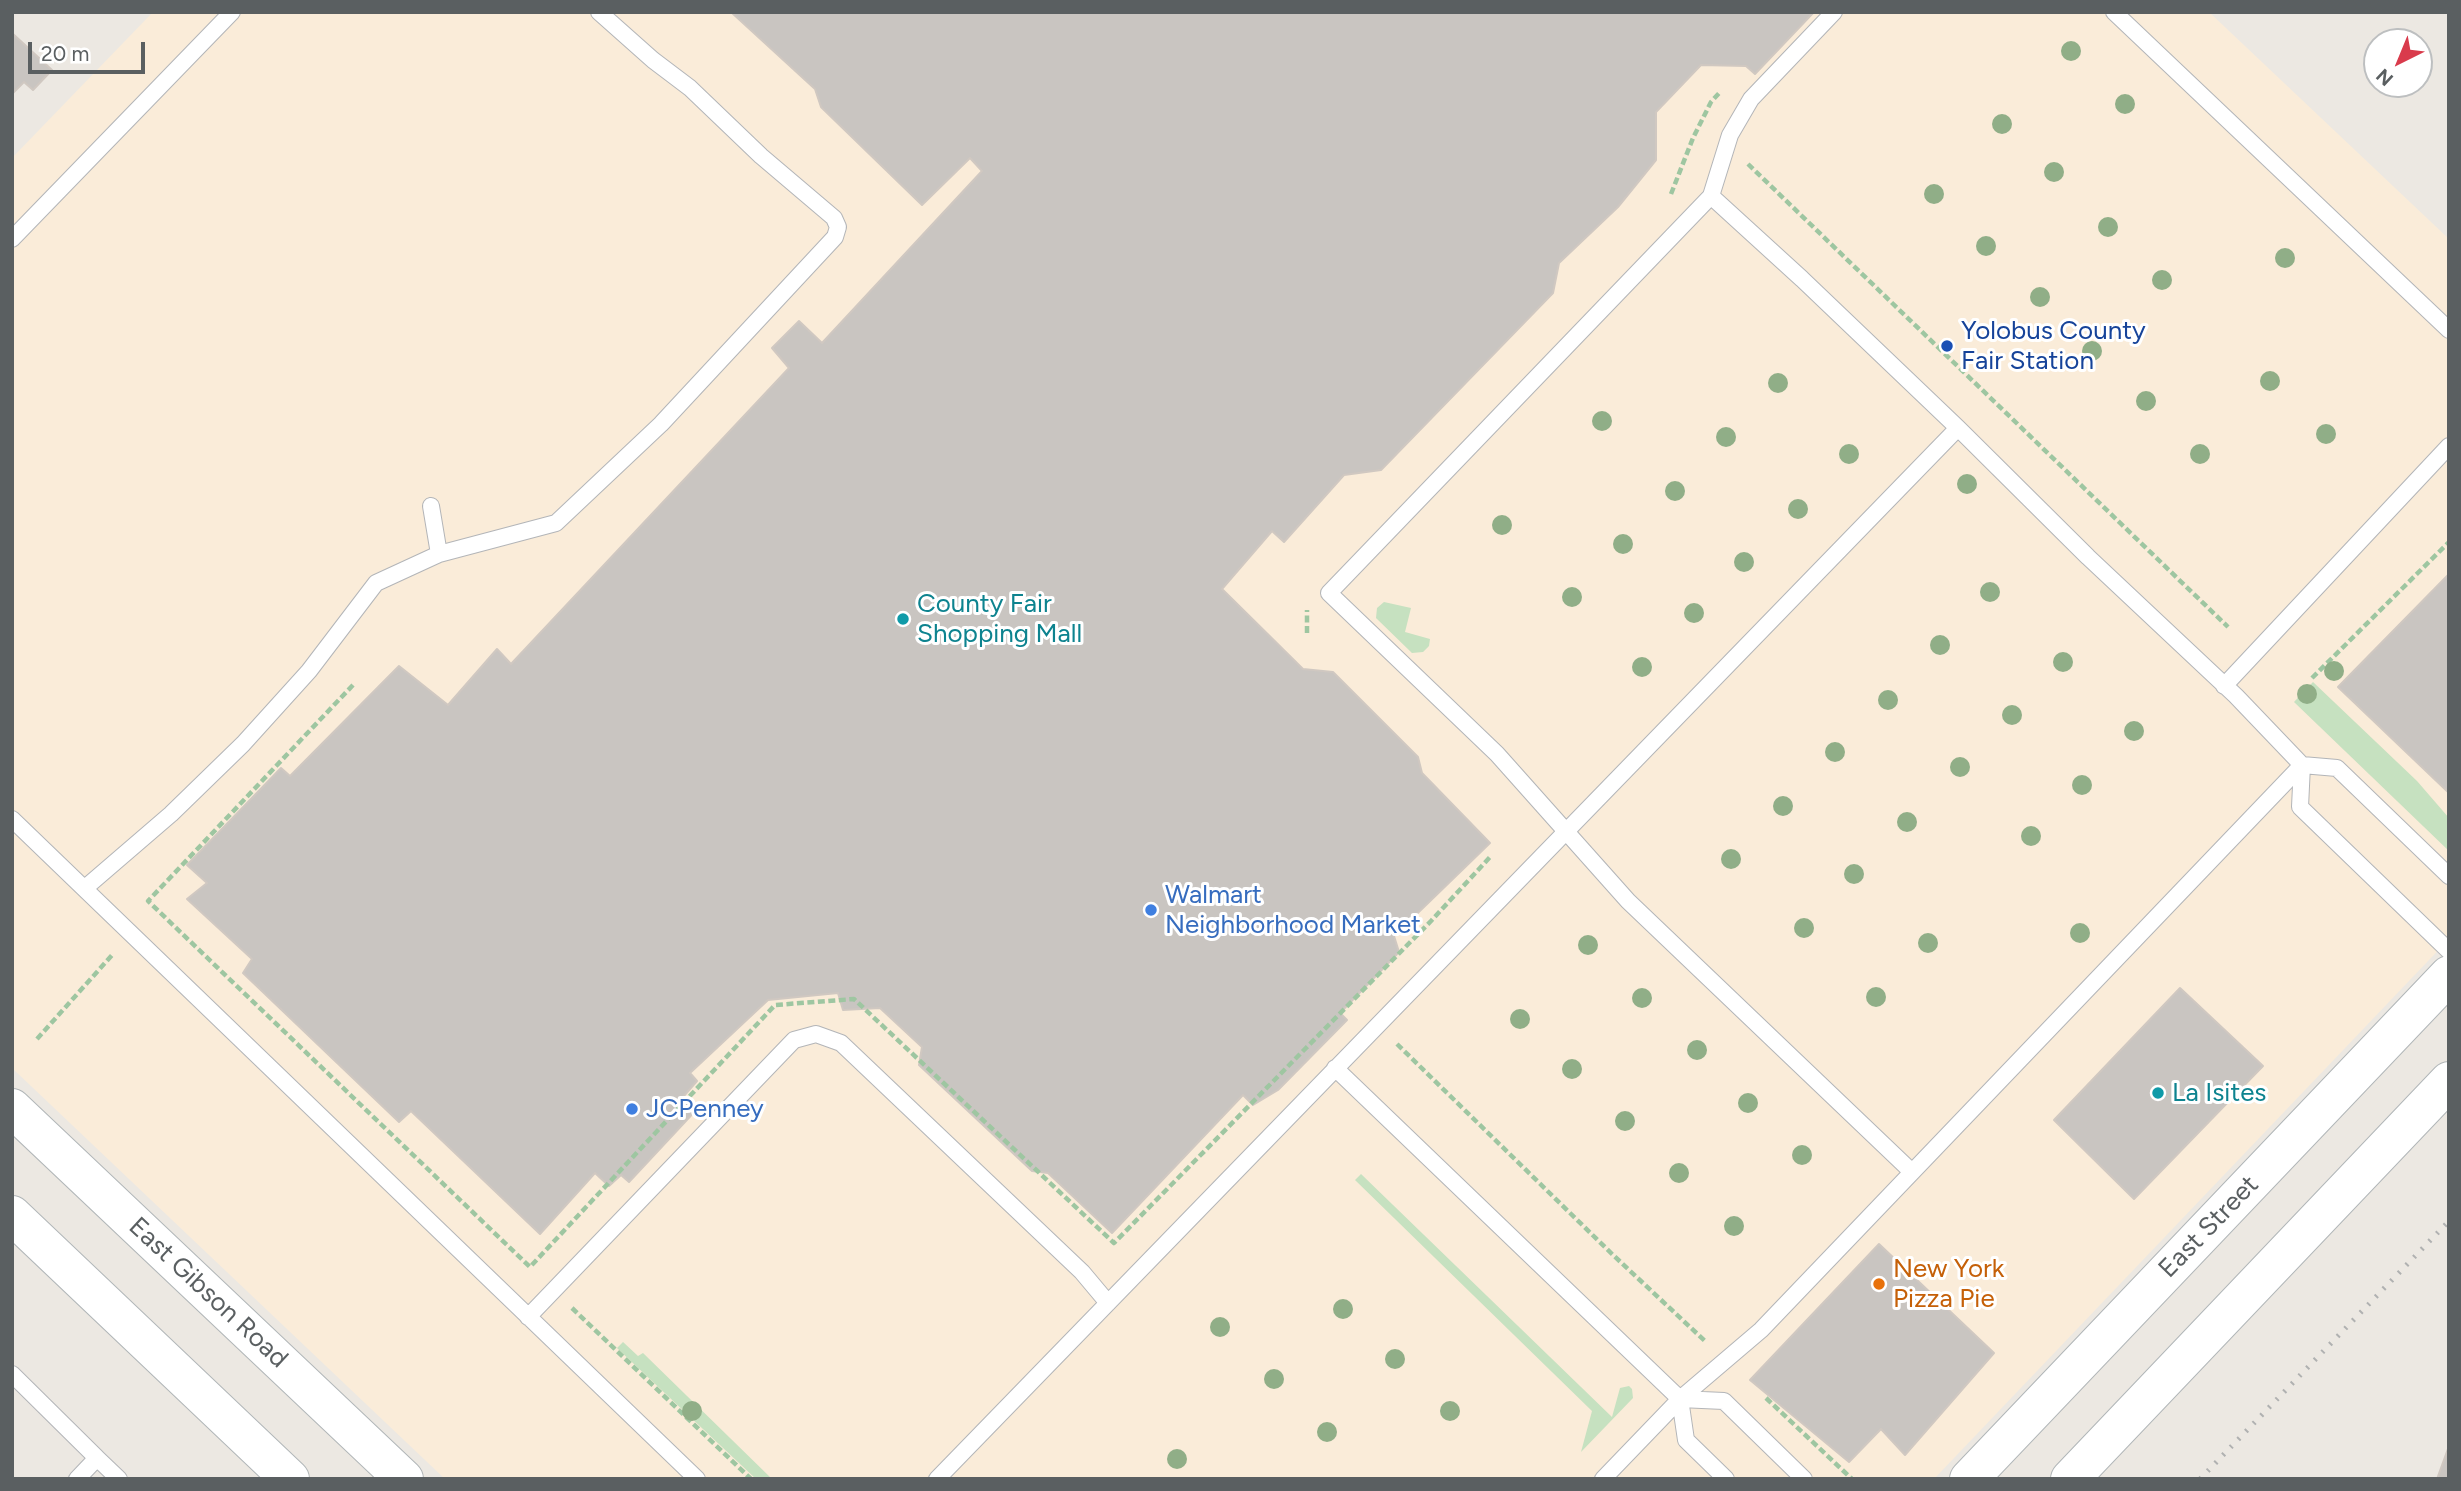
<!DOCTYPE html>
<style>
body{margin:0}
#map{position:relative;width:2461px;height:1491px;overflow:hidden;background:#ece8e2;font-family:Figtree,sans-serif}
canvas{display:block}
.frame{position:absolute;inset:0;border:14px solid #5a5f61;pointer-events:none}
.north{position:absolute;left:2363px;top:28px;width:70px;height:70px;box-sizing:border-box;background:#fff;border:2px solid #bdbfc0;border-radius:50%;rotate:223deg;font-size:19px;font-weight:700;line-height:28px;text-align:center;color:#5a5f61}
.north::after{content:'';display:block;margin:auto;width:24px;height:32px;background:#d93b4c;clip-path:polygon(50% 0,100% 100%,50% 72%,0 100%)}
.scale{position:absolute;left:28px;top:42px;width:117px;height:32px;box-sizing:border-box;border:4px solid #5a5f61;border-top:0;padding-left:9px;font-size:21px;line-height:24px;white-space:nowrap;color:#5a5f61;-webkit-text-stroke:5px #fff;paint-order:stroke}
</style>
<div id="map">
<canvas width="2461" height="1491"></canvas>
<div class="frame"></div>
<div class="north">N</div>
<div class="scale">20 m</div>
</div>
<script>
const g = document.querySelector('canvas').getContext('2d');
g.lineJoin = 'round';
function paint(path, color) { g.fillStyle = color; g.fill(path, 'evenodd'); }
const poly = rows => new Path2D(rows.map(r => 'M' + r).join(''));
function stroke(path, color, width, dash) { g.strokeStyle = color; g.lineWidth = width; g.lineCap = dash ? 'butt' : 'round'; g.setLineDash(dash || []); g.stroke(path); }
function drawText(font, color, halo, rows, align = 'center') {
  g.font = font + ' Figtree,sans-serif'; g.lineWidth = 6; g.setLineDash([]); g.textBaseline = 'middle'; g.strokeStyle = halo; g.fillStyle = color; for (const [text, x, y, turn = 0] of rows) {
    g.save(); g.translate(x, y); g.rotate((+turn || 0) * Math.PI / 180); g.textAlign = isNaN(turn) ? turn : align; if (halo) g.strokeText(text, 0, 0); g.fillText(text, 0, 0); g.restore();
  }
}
paint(poly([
 [153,12,2209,12,2449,239,2449,939,1934,1479,445,1479,12,1068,12,158]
]), '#faecd9');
paint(poly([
 [1384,602,1411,608,1405,632,1430,639,1429,646,1423,652,1412,653,1376,618,1377,608],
 [2313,682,2417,781,2449,818,2449,851,2294,702],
 [1361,1174,1612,1417,1620,1388,1629,1386,1632,1389,1633,1398,1581,1452,1592,1411,1355,1180],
 [623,1342,638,1356,643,1353,772,1479,756,1479,617,1348]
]), '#c6e1c0');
const building = poly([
 [731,12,1814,12,1755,74,1746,66,1701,65,1656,112,1656,160,1618,207,1559,263,1553,293,1381,470,1344,475,1284,542,1272,531,1222,589,1303,669,1333,672,1418,757,1422,773,1490,843,1394,936,1399,952,1340,1013,1347,1020,1278,1090,1253,1105,1243,1095,1112,1233,1048,1173,1032,1171,919,1065,922,1047,880,1008,843,1010,838,993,768,1000,690,1073,697,1081,683,1097,698,1108,629,1182,621,1175,609,1186,595,1173,540,1234,411,1111,399,1122,243,973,252,959,187,899,207,883,187,865,281,768,290,776,399,666,448,705,497,649,511,664,789,368,772,348,799,321,822,343,982,171,970,158,922,205,821,107,815,89,731,12],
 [12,33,52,70,33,90,24,82,12,94,12,33],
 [2449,574,2449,793,2338,687,2449,574],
 [2180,988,2263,1066,2134,1199,2054,1120,2180,988],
 [1879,1244,1994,1353,1905,1455,1881,1429,1849,1462,1750,1380,1879,1244],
 [2449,1446,2449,1479,2437,1479,2449,1446]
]);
paint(building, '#c9c5c1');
stroke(building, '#d0c8c1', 2);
const lane = poly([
 [1834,12,1751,99,1730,135,1711,196,1329,593,1497,754,1628,901,1912,1172],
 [2114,12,2449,330],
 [1711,196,1802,279,1958,428,2088,557,2236,696,2302,765,2337,768,2449,876],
 [12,239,232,12],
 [431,506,439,554],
 [2224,686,2449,446],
 [2302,765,2300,807,2449,951],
 [12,819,697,1479],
 [85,888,171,814,243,744,309,671,376,583,439,554,556,523,661,424,835,237,838,227,834,218,761,156,690,88,653,60,599,12],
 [1335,1068,1680,1399,1686,1440,1726,1479],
 [528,1317,794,1040,816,1034,841,1043,1082,1272,1108,1303],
 [12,1374,97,1458,77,1479],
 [1680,1399,1724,1401,1804,1479],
 [97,1458,119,1479],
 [937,1479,1958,428],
 [1603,1479,1680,1399,1761,1330,2302,765]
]);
const secondary = poly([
 [12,1108,404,1479],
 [12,1215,290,1479],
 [1969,1479,2449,975],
 [2070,1479,2449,1081]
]);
stroke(lane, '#b3b5b8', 18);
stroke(secondary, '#b1b6b8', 40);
stroke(poly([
 [1748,164,2228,627],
 [1671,194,1693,138,1711,102,1720,92],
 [1307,633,1307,610],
 [2312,678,2449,542],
 [353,685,148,901,530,1267,775,1005,854,999,1114,1243,1431,921,1491,856],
 [37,1039,113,954],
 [1397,1044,1612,1254,1706,1342],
 [572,1308,751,1479],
 [1766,1398,1852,1479]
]), '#9ec6a1', 4.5, [7, 3.5]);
stroke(lane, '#fff', 16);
stroke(secondary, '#fff', 38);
stroke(poly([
 [2200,1479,2449,1221]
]), '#b0b1b1', 5, [2, 9]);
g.fillStyle = '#90ae87';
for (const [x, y] of [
 [2071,51],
 [2125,104],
 [2002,124],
 [2054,172],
 [1934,194],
 [2108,227],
 [1986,246],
 [2285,258],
 [2162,280],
 [2040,297],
 [2092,351],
 [2270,381],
 [1778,383],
 [2146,401],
 [1602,421],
 [2326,434],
 [1726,437],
 [1849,454],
 [2200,454],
 [1967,484],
 [1675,491],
 [1798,509],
 [1502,525],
 [1623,544],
 [1744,562],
 [1990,592],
 [1572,597],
 [1694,613],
 [1940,645],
 [2063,662],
 [1642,667],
 [2334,671],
 [2307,694],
 [1888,700],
 [2012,715],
 [2134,731],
 [1835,752],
 [1960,767],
 [2082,785],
 [1783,806],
 [1907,822],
 [2031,836],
 [1731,859],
 [1854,874],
 [1804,928],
 [2080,933],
 [1928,943],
 [1588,945],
 [1876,997],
 [1642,998],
 [1520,1019],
 [1697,1050],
 [1572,1069],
 [1748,1103],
 [1625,1121],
 [1802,1155],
 [1679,1173],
 [1734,1226],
 [1343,1309],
 [1220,1327],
 [1395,1359],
 [1274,1379],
 [692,1411],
 [1450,1411],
 [1327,1432],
 [1177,1459]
]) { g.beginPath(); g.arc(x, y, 10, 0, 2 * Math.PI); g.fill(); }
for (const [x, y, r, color] of [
 [1947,346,7,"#1a4fb4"],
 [903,619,7,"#0f9aa8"],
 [1151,910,7,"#3f7fe0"],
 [2158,1093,7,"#0f9aa8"],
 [632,1109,7,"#3f7fe0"],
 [1879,1284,7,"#e8710a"]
]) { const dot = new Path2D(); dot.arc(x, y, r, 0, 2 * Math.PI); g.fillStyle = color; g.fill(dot); stroke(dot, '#fff', 2.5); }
drawText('26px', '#164399', '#fff', [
 ["Yolobus County",1961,331],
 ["Fair Station",1961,361]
], 'left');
drawText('26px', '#0d838f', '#fff', [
 ["County Fair",917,604],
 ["Shopping Mall",917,634],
 ["La Isites",2172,1093]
], 'left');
drawText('26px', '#366cbe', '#fff', [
 ["Walmart",1165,895],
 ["Neighborhood Market",1165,925],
 ["JCPenney",646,1109]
], 'left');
drawText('26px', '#5a5f61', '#fff', [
 ["East Street",2209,1227,-46],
 ["East Gibson Road",208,1293,43]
]);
drawText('26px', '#c56008', '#fff', [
 ["New York",1893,1269],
 ["Pizza Pie",1893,1299]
], 'left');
</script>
